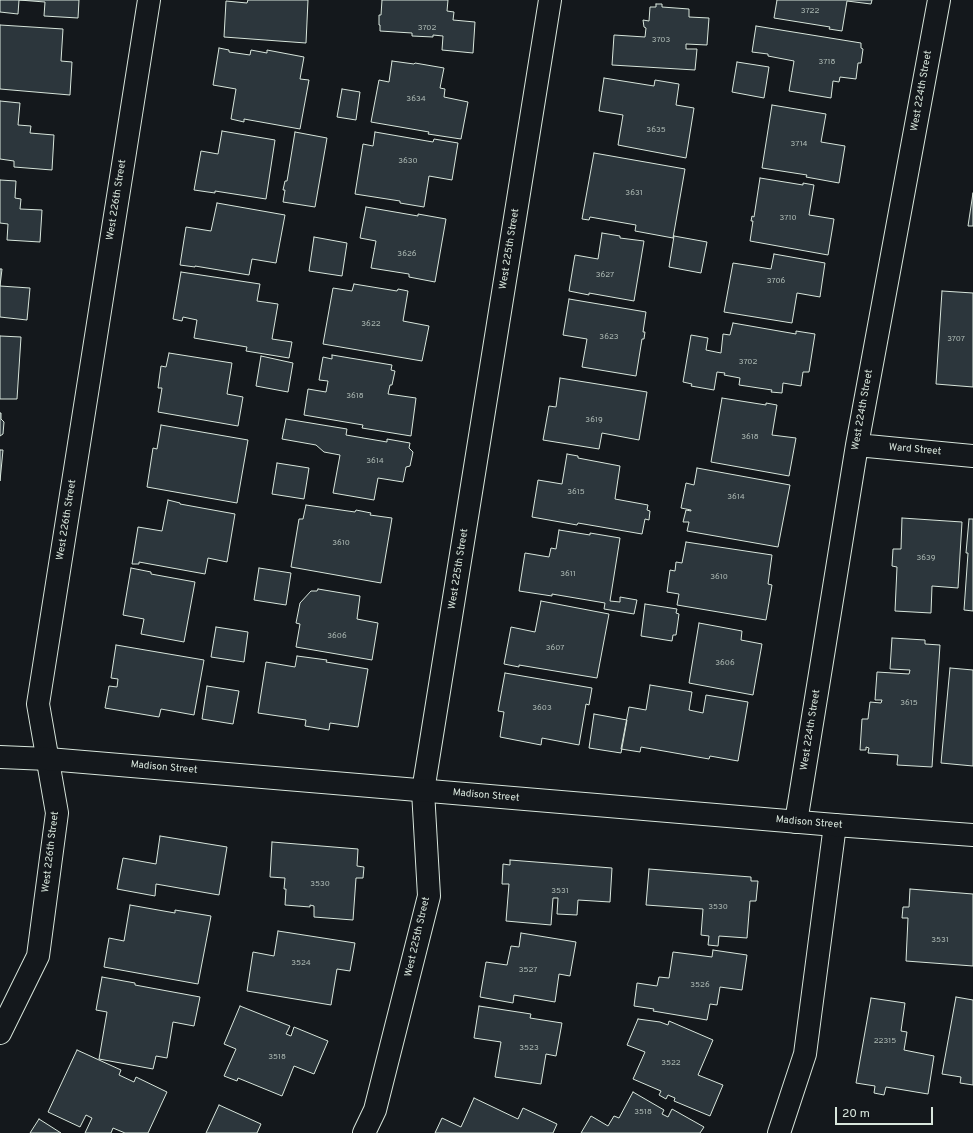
<!DOCTYPE html>
<style>
body{margin:0}
#map{position:relative;width:973px;height:1133px;overflow:hidden;background:#14181c;font-family:Overpass,sans-serif}
canvas{display:block}
.scale{position:absolute;left:835px;top:1107px;width:98px;height:18px;box-sizing:border-box;border:2px solid #d8e6dc;border-top:0;padding-left:5px;font-size:12px;line-height:14px;white-space:nowrap;color:#d8e6dc;-webkit-text-stroke:3px #14181c;paint-order:stroke}
</style>
<div id="map">
<canvas width="973" height="1133"></canvas>
<div class="scale">20 m</div>
</div>
<script>
const g = document.querySelector('canvas').getContext('2d');
g.lineJoin = 'round';
function paint(path, color) { g.fillStyle = color; g.fill(path, 'evenodd'); }
const poly = rows => new Path2D(rows.map(r => 'M' + r).join(''));
function stroke(path, color, width, dash) { g.strokeStyle = color; g.lineWidth = width; g.lineCap = dash ? 'butt' : 'round'; g.setLineDash(dash || []); g.stroke(path); }
function drawText(font, color, halo, rows, align = 'center') {
  g.font = font + ' Overpass,sans-serif'; g.lineWidth = 3; g.setLineDash([]); g.textBaseline = 'middle'; g.strokeStyle = halo; g.fillStyle = color; for (const [text, x, y, turn = 0] of rows) {
    g.save(); g.translate(x, y); g.rotate((+turn || 0) * Math.PI / 180); g.textAlign = isNaN(turn) ? turn : align; if (halo) g.strokeText(text, 0, 0); g.fillText(text, 0, 0); g.restore();
  }
}
const building = poly([
 [0,0,79,0,78,18,44,16,45,2,19,0,18,14,0,12,0,0],
 [248,0,308,0,306,43,224,37,226,1,247,3,248,0],
 [382,0,448,0,447,11,454,12,453,20,475,22,473,53,442,50,443,36,433,35,433,37,412,36,412,33,380,31,380,25,379,25,379,15,381,15,382,0],
 [777,0,872,0,871,4,847,1,842,31,829,29,830,27,774,18,777,0],
 [656,4,662,4,662,7,689,9,689,17,709,18,707,45,686,44,686,49,697,49,695,70,612,65,614,35,645,37,646,28,644,27,643,20,649,21,650,7,656,7,656,4],
 [0,25,63,29,61,61,72,62,70,95,0,89,0,25],
 [756,26,861,43,861,48,863,49,861,63,858,63,856,79,840,77,839,82,833,81,831,98,789,91,794,61,768,56,768,54,752,52,756,26],
 [219,48,229,50,229,52,250,55,251,50,267,53,267,50,304,57,300,79,309,80,300,129,244,119,244,122,231,119,236,89,213,85,219,48],
 [392,61,414,64,415,63,444,68,440,88,445,89,444,97,468,102,461,139,428,134,429,132,371,122,379,80,389,82,392,61],
 [737,62,769,67,764,98,732,92,737,62],
 [604,78,654,86,655,80,679,84,676,105,694,108,686,158,618,145,623,115,599,111,604,78],
 [342,89,360,92,356,120,337,117,342,89],
 [0,101,20,103,18,125,31,126,30,133,54,135,52,170,14,167,14,161,0,159,0,101],
 [772,105,826,114,821,142,845,146,839,183,806,177,807,175,762,168,772,105],
 [222,131,275,140,266,199,215,191,215,193,194,190,201,151,218,154,222,131],
 [295,132,327,138,315,207,283,202,285,190,283,190,285,181,287,181,295,132],
 [375,132,433,142,434,139,458,143,452,180,429,176,424,207,400,203,400,201,355,194,363,144,373,146,375,132],
 [594,153,685,169,673,238,635,231,636,225,590,217,589,220,582,219,594,153],
 [760,178,803,185,803,183,814,185,809,215,834,219,828,255,750,241,753,221,751,221,752,216,754,217,760,178],
 [0,180,16,181,15,198,21,199,20,209,42,210,40,242,7,240,8,224,0,223,0,180],
 [973,193,973,226,968,226,973,193],
 [217,203,285,215,276,263,252,259,249,275,195,266,195,267,180,265,186,227,211,231,217,203],
 [366,207,418,216,418,214,446,219,435,282,409,277,409,274,371,268,376,241,360,238,366,207],
 [602,233,620,236,620,238,644,241,634,301,589,293,589,295,569,291,575,255,598,259,602,233],
 [674,236,707,242,701,273,669,267,674,236],
 [314,237,347,243,342,276,309,271,314,237],
 [774,254,825,263,820,297,797,293,792,323,724,312,733,263,771,269,774,254],
 [0,269,2,269,0,286,30,288,27,320,0,317,0,269],
 [181,272,260,284,257,301,278,304,272,339,292,342,289,358,246,351,247,347,194,338,197,320,183,317,182,321,173,319,181,272],
 [354,284,397,291,398,289,408,291,403,321,429,326,422,361,323,344,333,288,352,291,354,284],
 [942,291,973,293,973,387,936,384,942,291],
 [569,299,646,312,643,332,645,332,644,339,642,339,636,376,582,367,587,339,563,335,569,299],
 [733,323,796,334,796,331,815,334,809,372,803,372,801,386,783,383,782,393,771,392,772,390,739,385,740,378,724,375,725,373,717,372,714,390,691,386,692,384,683,382,691,335,708,338,706,350,721,353,723,334,730,335,733,323],
 [0,336,21,337,17,399,0,399,0,336],
 [169,353,232,363,227,394,243,397,238,426,158,412,162,388,158,388,161,366,166,367,169,353],
 [332,355,392,365,391,370,395,371,392,385,390,385,388,394,416,398,411,436,362,428,363,425,304,415,308,389,326,392,328,381,319,380,323,357,332,359,332,355],
 [261,356,293,363,288,392,256,386,261,356],
 [560,378,647,392,639,440,602,433,599,449,543,440,549,406,556,407,560,378],
 [722,398,766,405,766,403,777,405,772,435,796,438,789,476,711,462,722,398],
 [0,413,1,413,1,419,4,422,3,434,0,436,0,413],
 [286,419,347,429,346,435,387,442,387,439,410,443,409,448,413,452,410,466,406,467,403,482,378,478,374,500,333,493,340,455,324,452,316,445,282,439,286,419],
 [161,425,248,440,237,503,147,487,153,448,157,449,161,425],
 [0,450,3,450,0,481,0,450],
 [567,454,578,456,578,458,620,466,615,499,648,505,647,510,650,511,649,520,645,519,642,534,578,523,577,525,532,517,538,480,562,484,567,454],
 [277,463,309,468,304,499,272,494,277,463],
 [697,468,790,485,778,547,687,531,689,522,683,522,686,510,691,511,691,510,681,508,686,483,694,485,697,468],
 [168,500,180,503,180,504,235,514,227,562,208,558,205,574,139,562,139,564,132,564,138,527,162,531,168,500],
 [306,505,355,512,356,510,371,513,370,515,392,518,381,583,291,567,299,519,303,519,306,505],
 [902,518,962,522,958,588,932,586,931,613,895,611,897,567,892,566,893,549,901,549,902,518],
 [969,519,973,519,973,611,964,610,968,553,966,553,969,519],
 [559,530,590,535,590,533,620,538,610,601,620,602,620,597,637,600,634,614,604,609,605,603,552,594,552,596,519,591,525,553,549,557,551,548,556,549,559,530],
 [686,542,772,555,768,584,772,585,766,620,677,605,679,594,667,592,670,570,675,571,676,562,682,563,686,542],
 [131,568,151,572,151,574,195,582,184,642,141,634,144,619,123,615,131,568],
 [259,568,291,573,286,605,254,600,259,568],
 [318,589,360,596,357,619,378,623,372,660,296,647,300,624,296,623,300,603,311,591,317,591,318,589],
 [541,601,609,614,597,678,519,665,519,667,504,664,511,627,535,632,541,601],
 [645,604,677,609,676,613,679,614,676,635,673,635,672,641,641,636,645,604],
 [699,623,742,631,741,640,762,644,753,695,689,683,699,623],
 [216,627,248,632,244,662,211,657,216,627],
 [892,638,925,640,925,644,940,645,932,767,897,765,898,755,868,753,869,748,866,747,866,750,860,750,862,719,868,719,870,702,881,703,882,700,875,700,877,672,909,674,910,670,890,669,892,638],
 [116,645,204,660,194,715,161,709,159,717,105,708,109,686,117,687,118,679,111,678,116,645],
 [297,656,327,660,326,662,368,669,358,727,330,723,329,730,305,726,306,720,258,713,266,662,295,667,297,656],
 [950,668,973,670,973,766,941,763,950,668],
 [505,673,592,688,589,705,586,704,579,745,542,738,541,745,500,737,504,712,498,711,505,673],
 [650,685,692,692,689,710,703,713,706,695,748,702,738,761,710,756,709,759,641,747,640,752,621,749,629,707,646,710,650,685],
 [207,686,239,691,233,724,202,719,207,686],
 [594,714,627,720,621,753,589,748,594,714],
 [160,836,227,847,219,895,156,884,155,896,117,889,123,858,156,864,160,836],
 [272,842,358,849,357,866,364,867,363,878,356,878,353,920,314,917,314,906,310,905,310,907,285,905,286,889,284,889,285,878,270,877,272,842],
 [510,860,612,868,610,902,578,900,577,915,557,914,558,898,553,898,551,925,506,921,509,884,502,884,503,864,510,865,510,860],
 [649,869,751,877,751,881,758,881,756,901,750,901,747,938,719,936,718,946,708,945,709,936,701,935,703,909,646,905,649,869],
 [910,889,973,894,973,966,906,961,908,918,902,918,903,907,909,907,910,889],
 [130,905,175,913,175,910,211,916,198,984,104,967,109,938,124,941,130,905],
 [278,931,355,943,350,971,337,969,331,1005,247,991,253,952,274,956,278,931],
 [521,933,576,942,570,976,559,974,555,1002,514,995,513,1003,480,997,486,962,507,965,511,946,519,947,521,933],
 [713,950,747,955,742,990,720,987,717,1005,710,1004,707,1020,653,1011,654,1009,634,1006,637,983,657,986,659,977,669,978,673,952,712,957,713,950],
 [102,977,135,983,135,985,200,997,194,1026,173,1022,167,1058,156,1056,153,1069,99,1059,107,1012,96,1010,102,977],
 [956,997,973,1000,973,1085,960,1083,961,1077,942,1074,956,997],
 [871,998,905,1003,901,1031,907,1032,904,1050,934,1056,928,1094,886,1087,884,1095,874,1093,875,1086,856,1083,871,998],
 [240,1006,290,1026,286,1034,291,1036,294,1027,328,1041,314,1074,294,1066,282,1096,238,1078,237,1081,224,1076,236,1049,224,1044,240,1006],
 [479,1006,531,1014,530,1018,562,1023,556,1056,546,1054,541,1084,495,1077,501,1042,474,1038,479,1006],
 [638,1019,660,1022,668,1025,669,1021,713,1040,698,1075,723,1085,710,1116,674,1101,675,1098,668,1095,666,1099,659,1095,661,1091,633,1079,645,1052,627,1045,638,1019],
 [77,1050,121,1070,119,1075,134,1082,136,1077,167,1092,148,1133,125,1133,113,1128,111,1133,85,1133,92,1118,86,1115,80,1127,48,1112,77,1050],
 [633,1092,664,1110,662,1114,668,1117,672,1109,704,1127,700,1133,581,1133,591,1116,608,1126,614,1116,619,1118,633,1092],
 [474,1098,518,1119,523,1108,557,1124,553,1133,435,1133,442,1118,461,1127,474,1098],
 [219,1105,261,1124,257,1133,206,1133,219,1105],
 [39,1119,61,1133,30,1133,39,1119]
]);
paint(building, '#2c363c');
stroke(building, '#d8e6dc', 1);
const minor = poly([
 [857,445,973,456],
 [796,822,857,445,939,0],
 [0,1033,38,956,57,813,38,704,149,0],
 [364,1133,375,1110,429,896,423,791,550,0],
 [779,1133,805,1054,835,825]
]);
const tertiary = poly([
 [0,757,48,759,835,825,973,835]
]);
stroke(minor, '#d8e6dc', 24);
stroke(tertiary, '#d8e6dc', 24);
stroke(minor, '#14181c', 22);
stroke(tertiary, '#14181c', 22);
drawText('8px', '#adbab4', null, [
 ["3722",810,11],
 ["3702",427,28],
 ["3703",661,40],
 ["3718",827,62],
 ["3634",416,99],
 ["3635",656,130],
 ["3714",799,144],
 ["3630",408,161],
 ["3631",634,193],
 ["3710",788,218],
 ["3626",407,254],
 ["3627",605,275],
 ["3706",776,281],
 ["3622",371,324],
 ["3623",609,337],
 ["3707",956,339],
 ["3702",748,362],
 ["3618",355,396],
 ["3619",594,420],
 ["3618",750,437],
 ["3614",375,461],
 ["3615",576,492],
 ["3614",736,497],
 ["3610",341,543],
 ["3639",926,558],
 ["3611",568,574],
 ["3610",719,577],
 ["3606",337,636],
 ["3607",555,648],
 ["3606",725,663],
 ["3615",909,703],
 ["3603",542,708],
 ["3530",320,884],
 ["3531",560,891],
 ["3530",718,907],
 ["3531",940,940],
 ["3524",301,963],
 ["3527",528,970],
 ["3526",700,985],
 ["22315",885,1041],
 ["3523",529,1048],
 ["3518",277,1057],
 ["3522",671,1063],
 ["3518",643,1112]
]);
drawText('10px', '#d8e6dc', '#14181c', [
 ["West 224th Street",922,91,-80],
 ["West 226th Street",117,200,-81],
 ["West 225th Street",510,249,-81],
 ["West 224th Street",863,410,-80],
 ["Ward Street",915,450,5],
 ["West 226th Street",67,520,-81],
 ["West 225th Street",459,569,-81],
 ["West 224th Street",811,730,-81],
 ["Madison Street",164,768,5],
 ["Madison Street",486,796,5],
 ["Madison Street",809,823,5],
 ["West 226th Street",51,852,-83],
 ["West 225th Street",418,937,-77]
]);
</script>
